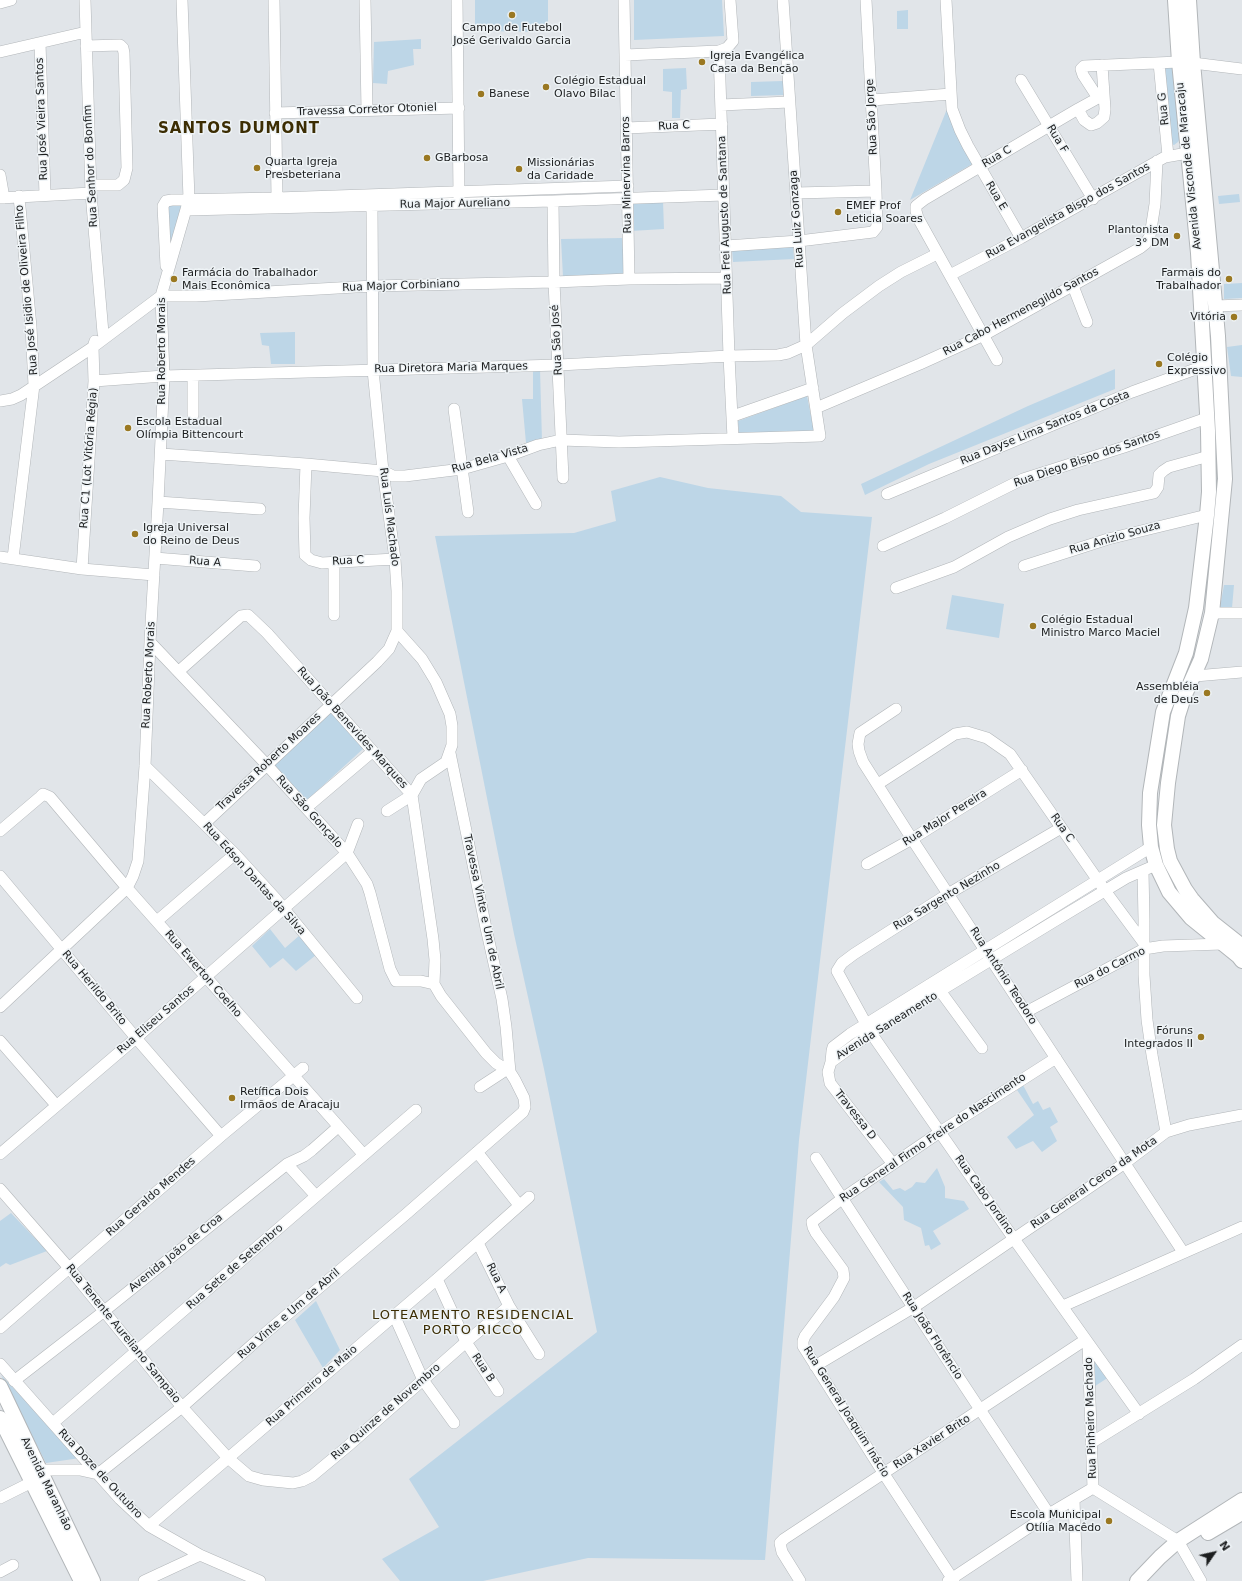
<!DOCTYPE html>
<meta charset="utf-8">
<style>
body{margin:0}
#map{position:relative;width:1242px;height:1581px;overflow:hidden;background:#e1e5e9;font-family:"DejaVu Sans",sans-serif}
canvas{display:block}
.north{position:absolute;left:1194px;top:1533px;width:40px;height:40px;-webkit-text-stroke:3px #eef3f6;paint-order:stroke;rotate:56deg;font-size:11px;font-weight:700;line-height:16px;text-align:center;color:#1c1e1f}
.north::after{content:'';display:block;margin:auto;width:14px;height:18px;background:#1c1e1f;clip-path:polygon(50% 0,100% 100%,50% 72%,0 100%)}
</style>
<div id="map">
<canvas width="1242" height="1581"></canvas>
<div class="north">N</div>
</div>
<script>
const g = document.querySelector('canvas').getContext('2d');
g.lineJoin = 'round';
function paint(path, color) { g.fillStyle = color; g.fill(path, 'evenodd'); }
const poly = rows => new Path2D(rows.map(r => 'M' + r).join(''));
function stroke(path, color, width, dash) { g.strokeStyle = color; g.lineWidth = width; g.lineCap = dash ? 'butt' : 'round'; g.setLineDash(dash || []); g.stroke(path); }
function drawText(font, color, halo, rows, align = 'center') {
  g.font = font + ' "DejaVu Sans",sans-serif'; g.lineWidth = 3; g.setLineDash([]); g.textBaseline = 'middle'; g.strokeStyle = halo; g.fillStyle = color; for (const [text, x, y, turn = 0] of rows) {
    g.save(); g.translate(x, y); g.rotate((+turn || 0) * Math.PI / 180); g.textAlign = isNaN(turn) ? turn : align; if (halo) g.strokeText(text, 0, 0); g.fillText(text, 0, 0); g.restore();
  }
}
paint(poly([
 [475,0,548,0,548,32,475,31],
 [634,0,722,0,724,36,634,40],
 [908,10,908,29,897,29,897,11],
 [421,39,421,49,413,49,414,65,388,71,387,84,373,83,374,42],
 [1163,67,1174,67,1181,137,1178,142,1174,145,1171,144],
 [686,68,687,89,681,90,680,118,672,118,672,92,663,91,663,69],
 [783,81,784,95,751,96,751,82],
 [947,109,974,163,910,200],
 [1239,194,1240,202,1219,204,1218,196],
 [187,200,171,247,167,207,169,203],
 [663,201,664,229,631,231,632,203],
 [622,238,625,274,563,277,561,239],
 [793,246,794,259,733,262,732,249],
 [1242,283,1242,298,1224,299,1224,284],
 [295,332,295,364,271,364,269,346,262,345,260,333],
 [1242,345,1242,377,1231,376,1227,347],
 [533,369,540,369,542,441,526,443,522,399,533,399],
 [1115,369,1115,389,929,464,865,495,861,484,1028,406],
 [807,396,814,431,739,433,738,421],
 [660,477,708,488,781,496,801,512,872,517,799,1140,765,1560,588,1558,483,1581,400,1581,382,1559,439,1527,409,1479,597,1332,544,1069,514,934,435,536,574,533,616,521,611,491],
 [1224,585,1234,585,1232,608,1220,607],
 [952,595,1004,604,999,638,946,629],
 [332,711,364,748,305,802,273,765],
 [270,929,285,948,300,935,316,955,296,971,283,958,270,968,252,946],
 [1023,1085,1033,1104,1038,1101,1043,1110,1050,1107,1058,1122,1050,1127,1057,1141,1042,1152,1033,1141,1016,1149,1007,1137,1034,1115,1017,1090],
 [937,1168,945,1187,945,1198,964,1201,969,1209,933,1231,941,1244,931,1250,929,1245,925,1246,921,1228,904,1220,903,1207,879,1182,884,1179,893,1190,900,1188,905,1191,912,1187,916,1182,925,1183],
 [11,1213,47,1251,10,1265,6,1263,0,1267,0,1221],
 [316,1301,340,1350,323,1368,295,1320],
 [1090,1351,1109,1377,1092,1388],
 [1,1375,80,1458,46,1463]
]), '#bdd6e7');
const minor = poly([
 [85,0,91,193,103,333],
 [274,0,277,198],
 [365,0,367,110],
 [457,0,459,197],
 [624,0,629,279],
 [946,0,952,109,960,130,968,146,1021,238],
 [0,3,11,0],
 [40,43,45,195],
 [86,46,120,45,123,48,124,53,127,168,124,180,118,185,91,185],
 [719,51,729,356,733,438],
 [0,52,86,32],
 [625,55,719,51,727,48,733,41,730,0],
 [1159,63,1168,156],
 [1193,63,1242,69],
 [1021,80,1093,199],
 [1098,98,1083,75,1081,69,1084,66,1179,62],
 [872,100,951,94],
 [721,105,789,102],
 [1078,109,1084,120,1091,125,1097,123,1104,117,1105,109,1102,65],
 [275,113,459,108],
 [626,128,722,124],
 [0,175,4,198],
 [796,193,876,191],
 [0,198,91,193],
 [553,201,554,282,563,478],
 [372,206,373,370,383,471,395,559,397,591,397,631,422,659,436,682,450,714,452,726,452,745,446,762,421,779,412,795,387,811],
 [187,210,553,201,724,195],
 [726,246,799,241,873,232,877,227,876,191,866,0],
 [166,266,163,206,166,201,172,200,277,198,628,186],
 [950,275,1021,238,1165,157,1188,153],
 [1073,286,1087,322],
 [1215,306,1242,305],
 [997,360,918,218,916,211,916,206,925,199,1078,109,1098,98,1104,97],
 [94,381,164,376,559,365,729,356,778,355,788,353,806,345,843,313,879,286,901,272,937,254],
 [0,401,12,399,21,395,93,347,161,296,196,296,373,286,554,282,629,279,726,278],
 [816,408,920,364,984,335,1140,248,1145,244,1150,236,1155,204,1157,161],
 [454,409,468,512],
 [193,415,193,376],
 [733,416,813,388],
 [161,454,306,464,383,471,393,476,405,476,462,469,508,456,538,445,561,440,619,442,820,436,806,345,783,0],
 [508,456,536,504],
 [306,464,304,518,305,555,311,560,322,563,395,559],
 [887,494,1132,392,1204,366],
 [158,502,260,509],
 [883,546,945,518,1023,479,1124,447,1207,418],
 [0,557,82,569,154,575],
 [13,558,34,385,31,327,19,196],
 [155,558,255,566],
 [1024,566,1108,539,1207,515],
 [82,569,94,381,93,347,95,341],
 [896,588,954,567,1008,537,1050,519,1078,510,1154,493,1158,487,1159,475,1163,471,1169,467,1209,456],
 [1212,613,1242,613],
 [334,615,334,562],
 [150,642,266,764,347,853,367,884,370,893,390,969,396,981,421,981,434,984],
 [179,671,241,616,248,615,267,633,412,795,433,939,435,960,434,984],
 [1195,676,1242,672],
 [896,709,860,733,858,744,859,751,863,762,912,839,1183,1252],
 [450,753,486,928,502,999,506,1027,510,1072],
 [145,766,235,854,276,899,357,998],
 [878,784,955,734,967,732,987,738,1010,754,1106,892,1143,942],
 [306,808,372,752],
 [205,823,377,662,389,649,397,631],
 [1061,828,948,894,854,954,842,963,837,971,871,1033,1014,1239,1139,1414],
 [0,831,40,797,43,794,50,797,127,888,364,1155],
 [867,864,912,839,1022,770],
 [1143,871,1144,920,1144,975,1147,1020,1152,1055,1166,1132],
 [0,876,136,1038,221,1136],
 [157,921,235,854],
 [941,992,982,1048],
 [0,1007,127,888,133,876,138,861,145,766,150,642,158,502,164,376,161,296,189,199,182,0],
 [1026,1012,1144,949,1163,946,1222,944],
 [0,1041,56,1105],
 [831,1062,871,1033,1053,922,1126,878,1156,865],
 [480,1087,506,1070],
 [477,1152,519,1205],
 [0,1154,136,1038,347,853,358,824],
 [816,1158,948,1361,1049,1514],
 [287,1164,316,1196],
 [893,1164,830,1083,828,1072,831,1062,832,1051,833,1047,850,1034,1151,847],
 [0,1189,69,1268,182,1407,228,1458,249,1476,263,1480,293,1483,302,1481,312,1476,348,1446,466,1342,509,1306],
 [478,1243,509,1306,539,1354],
 [437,1279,466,1342,498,1391],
 [1063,1306,1242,1227],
 [394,1315,423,1380,454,1423],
 [0,1328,221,1136,303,1068],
 [1088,1343,1093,1488],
 [0,1364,120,1499,149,1526,200,1555,260,1581],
 [815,1366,914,1307,1125,1163,1166,1132,1189,1125,1242,1115],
 [14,1381,103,1312,287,1164,304,1156,312,1150,338,1127],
 [53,1423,416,1110],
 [1091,1443,1194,1379,1242,1345],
 [39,1470,80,1470,98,1474,182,1407,262,1336,405,1215,523,1112,525,1107,524,1098,515,1080,510,1072,496,1063,486,1053,441,996,434,984],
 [1093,1488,1178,1541,1201,1581],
 [0,1498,32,1482],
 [1074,1500,1077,1581],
 [149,1526,437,1279,529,1197],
 [0,1572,13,1565],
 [144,1581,200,1555],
 [800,1581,782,1552,780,1543,784,1539,1085,1340],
 [948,1581,1049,1514,1093,1488],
 [954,1581,884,1474,803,1346,803,1341,805,1336,834,1297,844,1278,843,1270,816,1233,813,1227,812,1222,843,1198,940,1132,1056,1058]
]);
const major = poly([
 [1175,0,1179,62,1198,253,1208,431,1209,492,1207,515,1196,608,1186,653,1163,712,1150,793,1149,825,1151,847,1156,865,1169,892,1191,918,1238,956,1242,961],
 [1189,0,1193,63,1218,336,1225,479,1212,613,1201,659,1184,697,1178,716,1168,783,1164,825,1167,849,1170,861,1185,889,1192,899,1213,923,1242,946],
 [0,1386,93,1581],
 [0,1418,81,1581],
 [1208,1533,1242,1513],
 [1137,1581,1160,1557,1178,1541,1242,1500]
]);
stroke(minor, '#b2b6b9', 12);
stroke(major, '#b2b6b9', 16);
stroke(minor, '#fff', 11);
stroke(major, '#fff', 14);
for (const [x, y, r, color] of [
 [512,15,4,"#9a7822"],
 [702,62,4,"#9a7822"],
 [546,87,4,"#9a7822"],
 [481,94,4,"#9a7822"],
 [427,158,4,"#9a7822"],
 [257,168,4,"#9a7822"],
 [519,169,4,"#9a7822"],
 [838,212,4,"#9a7822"],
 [1177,236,4,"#9a7822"],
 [174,279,4,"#9a7822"],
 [1229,279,4,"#9a7822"],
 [1234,317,4,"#9a7822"],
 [1159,364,4,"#9a7822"],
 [128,428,4,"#9a7822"],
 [135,534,4,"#9a7822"],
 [1033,626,4,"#9a7822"],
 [1207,693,4,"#9a7822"],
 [1201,1037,4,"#9a7822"],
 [232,1098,4,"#9a7822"],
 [1109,1521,4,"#9a7822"]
]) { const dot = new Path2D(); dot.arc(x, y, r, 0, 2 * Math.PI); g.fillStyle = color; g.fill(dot); stroke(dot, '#eef3f6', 1.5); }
drawText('11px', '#1c1e1f', '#eef3f6', [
 ["Campo de Futebol",512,28,"center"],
 ["José Gerivaldo Garcia",512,41,"center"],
 ["Igreja Evangélica",710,56],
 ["Casa da Benção",710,69],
 ["Colégio Estadual",554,81],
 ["Olavo Bilac",554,94],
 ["Banese",489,94],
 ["GBarbosa",435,158],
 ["Quarta Igreja",265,162],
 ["Presbeteriana",265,175],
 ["Missionárias",527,163],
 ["da Caridade",527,176],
 ["EMEF Prof",846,206],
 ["Leticia Soares",846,219],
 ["Plantonista",1169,230,"right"],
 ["3° DM",1169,243,"right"],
 ["Farmácia do Trabalhador",182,273],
 ["Mais Econômica",182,286],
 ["Farmais do",1221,273,"right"],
 ["Trabalhador",1221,286,"right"],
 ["Vitória",1226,317,"right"],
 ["Colégio",1167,358],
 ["Expressivo",1167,371],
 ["Escola Estadual",136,422],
 ["Olímpia Bittencourt",136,435],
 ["Igreja Universal",143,528],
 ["do Reino de Deus",143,541],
 ["Colégio Estadual",1041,620],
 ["Ministro Marco Maciel",1041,633],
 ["Assembléia",1199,687,"right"],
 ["de Deus",1199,700,"right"],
 ["Fóruns",1193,1031,"right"],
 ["Integrados II",1193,1044,"right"],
 ["Retífica Dois",240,1092],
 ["Irmãos de Aracaju",240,1105],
 ["Escola Municipal",1101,1515,"right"],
 ["Otília Macêdo",1101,1528,"right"]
], 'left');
drawText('11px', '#1c1e1f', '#eef3f6', [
 ["Rua G",1164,109,-96],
 ["Travessa Corretor Otoniel",367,110,-2],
 ["Rua São Jorge",872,117,-93],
 ["Rua José Vieira Santos",42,119,-92],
 ["Rua C",674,126,-3],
 ["Rua F",1057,139,59],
 ["Rua C",997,157,-31],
 ["Rua Senhor do Bonfim",91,166,-93],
 ["Avenida Visconde de Maracaju",1189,166,-96],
 ["Rua Minervina Barros",627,175,-91],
 ["Rua E",996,196,59],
 ["Rua Major Aureliano",455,204,-1],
 ["Rua Evangelista Bispo dos Santos",1068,211,-29],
 ["Rua Frei Augusto de Santana",725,215,-92],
 ["Rua Luiz Gonzaga",797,219,-94],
 ["Rua Major Corbiniano",401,286,-2],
 ["Rua José Isidio de Oliveira Filho",27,290,-95],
 ["Rua Cabo Hermenegildo Santos",1021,312,-28],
 ["Rua São José",557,340,-93],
 ["Rua Roberto Morais",162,351,-90],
 ["Rua Diretora Maria Marques",451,368,-1],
 ["Rua Dayse Lima Santos da Costa",1045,428,-22],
 ["Rua C1 (Lot Vitória Régia)",89,458,-86],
 ["Rua Bela Vista",490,459,-16],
 ["Rua Diego Bispo dos Santos",1087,459,-19],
 ["Rua Luís Machado",389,517,83],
 ["Rua Anizio Souza",1115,538,-16],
 ["Rua C",348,561,-3],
 ["Rua A",205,562,5],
 ["Rua Roberto Morais",149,675,-87],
 ["Rua João Benevides Marques",352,728,48],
 ["Travessa Roberto Moares",269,762,-43],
 ["Rua São Gonçalo",309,812,48],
 ["Rua Major Pereira",945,818,-32],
 ["Rua C",1062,828,55],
 ["Rua Edson Dantas da Silva",254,879,48],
 ["Rua Sargento Nezinho",947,896,-31],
 ["Travessa Vinte e Um de Abril",483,912,78],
 ["Rua do Carmo",1110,968,-27],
 ["Rua Ewerton Coelho",203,974,49],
 ["Rua Antônio Teodoro",1003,976,57],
 ["Rua Herildo Brito",94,988,50],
 ["Rua Eliseu Santos",156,1020,-41],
 ["Avenida Saneamento",887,1026,-32],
 ["Travessa D",855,1115,52],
 ["Rua General Firmo Freire do Nascimento",933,1138,-34],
 ["Rua General Ceroa da Mota",1094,1183,-35],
 ["Rua Cabo Jordino",984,1195,55],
 ["Rua Geraldo Mendes",151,1197,-41],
 ["Avenida João de Croa",176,1253,-39],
 ["Rua Sete de Setembro",235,1267,-41],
 ["Rua A",496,1278,64],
 ["Rua Vinte e Um de Abril",289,1314,-41],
 ["Rua Tenente Aureliano Sampaio",123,1334,51],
 ["Rua João Florêncio",932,1336,57],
 ["Rua B",483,1368,56],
 ["Rua Primeiro de Maio",312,1386,-41],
 ["Rua Quinze de Novembro",386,1412,-41],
 ["Rua General Joaquim Inácio",846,1412,58],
 ["Rua Pinheiro Machado",1091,1418,-92],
 ["Rua Xavier Brito",932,1442,-33],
 ["Rua Doze de Outubro",100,1474,47],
 ["Avenida Maranhão",46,1484,64]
]);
g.letterSpacing = '1px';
drawText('13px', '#3c2d03', '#eef3f6', [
 ["LOTEAMENTO RESIDENCIAL",473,1316],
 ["PORTO RICCO",473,1331]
]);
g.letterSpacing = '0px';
g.letterSpacing = '1px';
drawText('bold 15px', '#3c2d03', '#eef3f6', [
 ["SANTOS DUMONT",239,129]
]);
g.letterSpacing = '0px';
</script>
